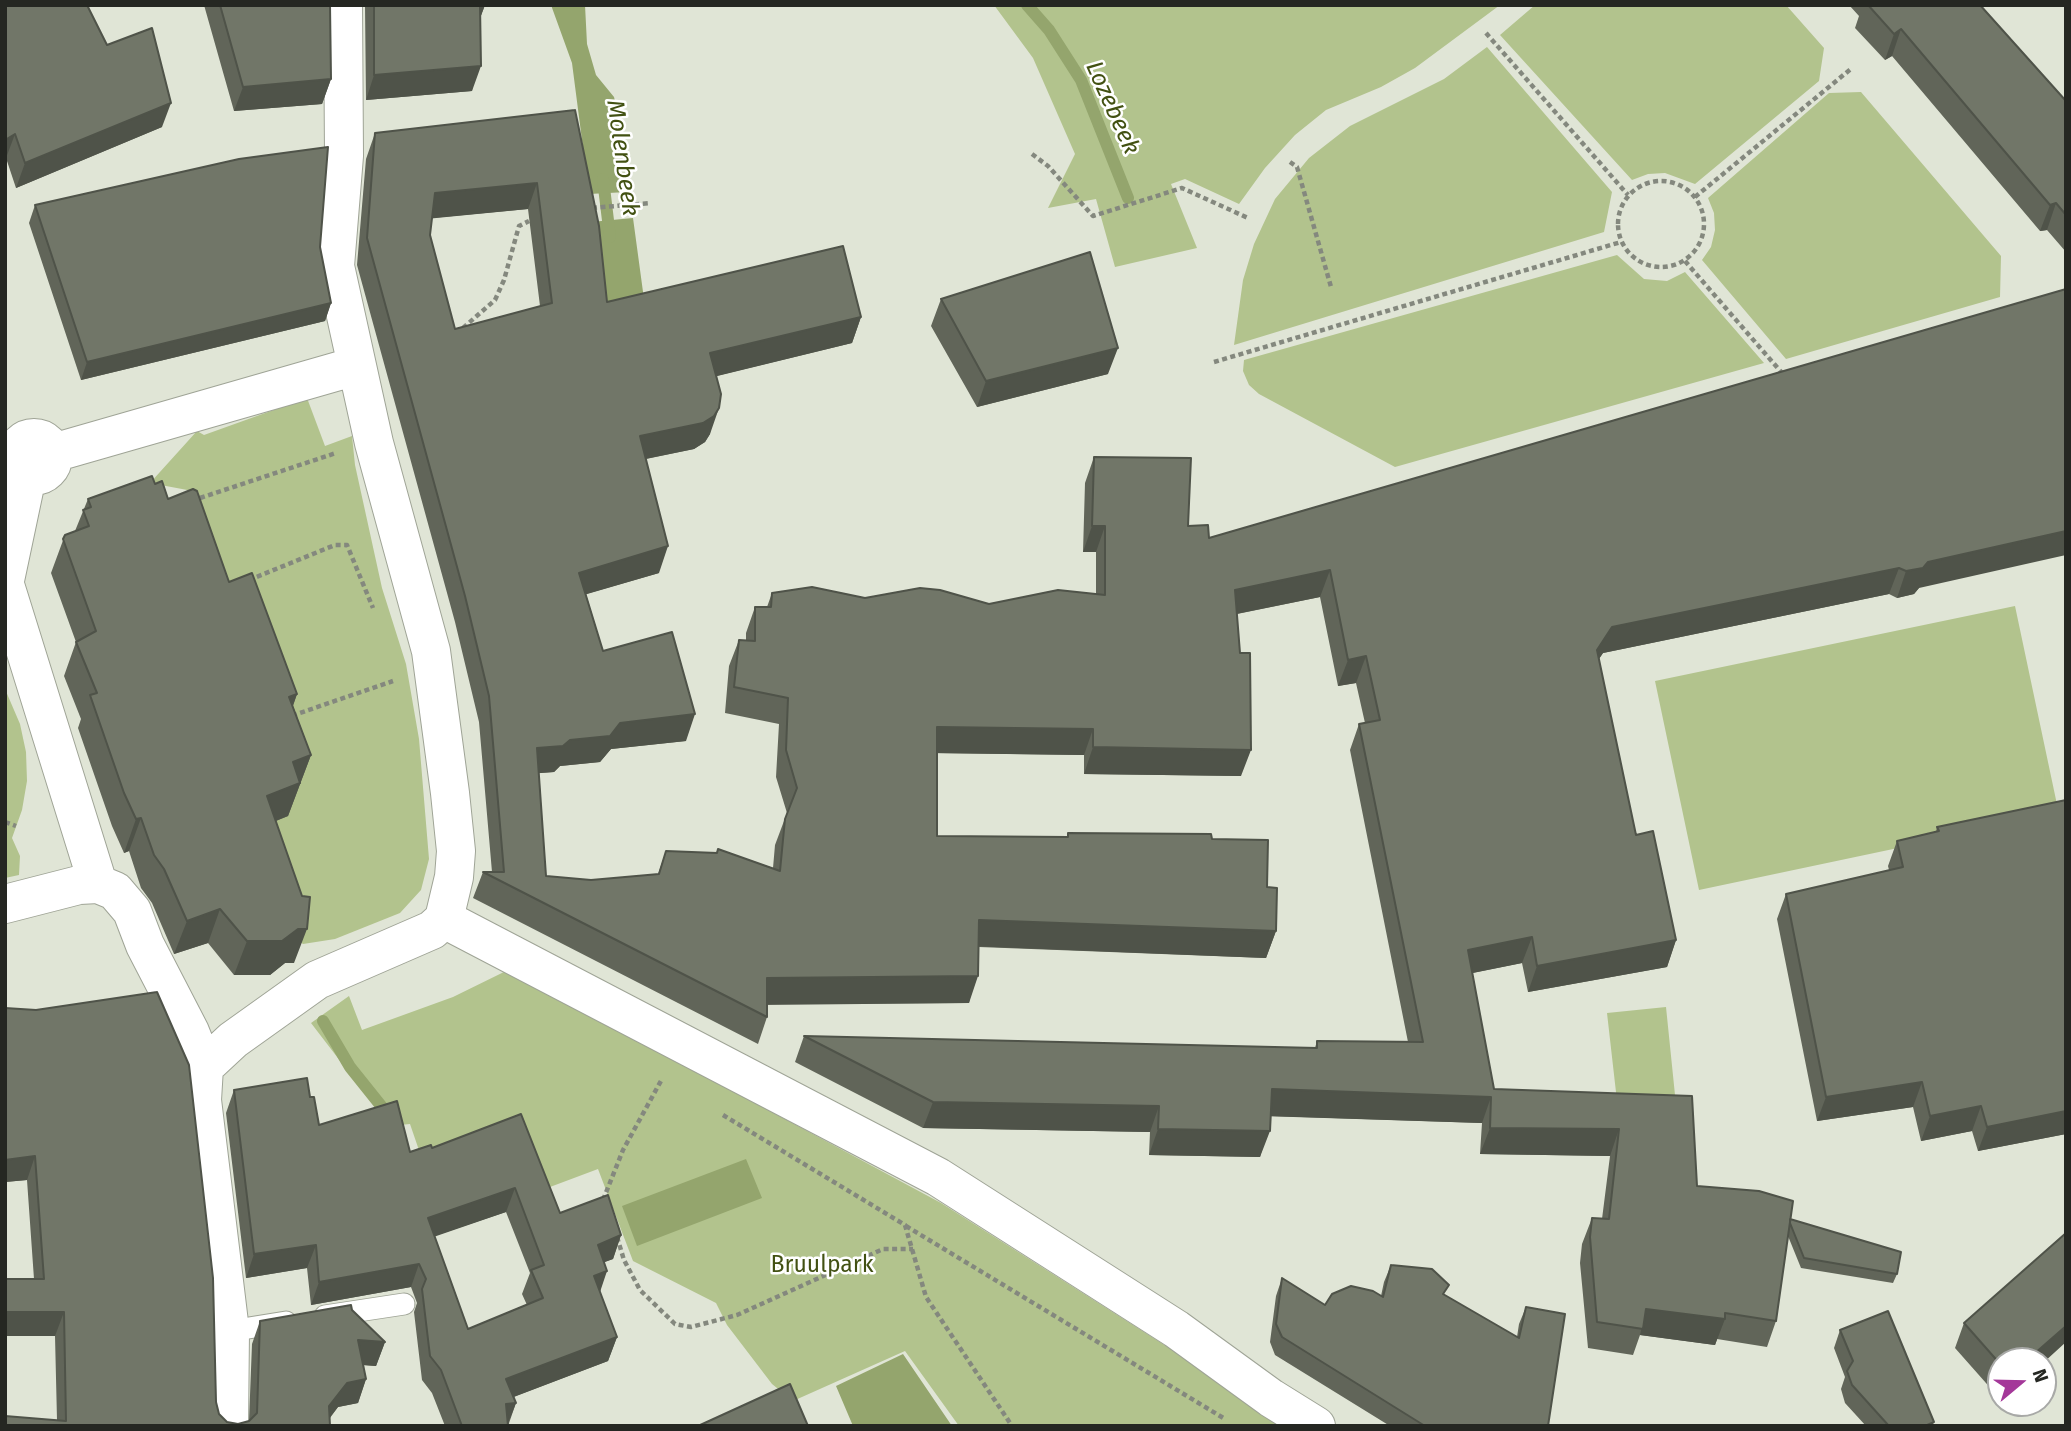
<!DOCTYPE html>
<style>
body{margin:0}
#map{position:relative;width:2071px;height:1431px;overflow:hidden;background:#e0e5d6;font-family:"Fira Sans",sans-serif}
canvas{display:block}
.frame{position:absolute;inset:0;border:7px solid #252722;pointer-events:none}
.north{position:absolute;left:1987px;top:1347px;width:70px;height:70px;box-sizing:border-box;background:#fff;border:2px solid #a8a9a7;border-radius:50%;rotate:71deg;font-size:19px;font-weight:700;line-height:28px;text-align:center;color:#252722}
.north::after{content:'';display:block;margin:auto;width:24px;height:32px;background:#a43899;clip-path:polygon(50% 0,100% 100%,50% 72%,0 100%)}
</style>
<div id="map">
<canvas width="2071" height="1431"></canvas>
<div class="frame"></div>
<div class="north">N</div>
</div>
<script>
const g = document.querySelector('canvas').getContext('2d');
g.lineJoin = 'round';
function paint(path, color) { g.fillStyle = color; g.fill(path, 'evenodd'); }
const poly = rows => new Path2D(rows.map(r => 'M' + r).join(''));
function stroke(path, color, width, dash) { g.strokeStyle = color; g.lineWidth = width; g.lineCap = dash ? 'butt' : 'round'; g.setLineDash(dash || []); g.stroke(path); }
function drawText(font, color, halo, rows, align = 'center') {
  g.font = font + ' "Fira Sans",sans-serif'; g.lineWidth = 5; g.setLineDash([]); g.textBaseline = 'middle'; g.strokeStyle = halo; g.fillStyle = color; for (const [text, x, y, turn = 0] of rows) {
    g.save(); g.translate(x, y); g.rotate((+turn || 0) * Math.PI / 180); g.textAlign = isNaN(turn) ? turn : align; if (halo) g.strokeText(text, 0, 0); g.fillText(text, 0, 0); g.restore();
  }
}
paint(poly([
 [994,5,1500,5,1415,68,1381,87,1326,110,1295,135,1265,168,1239,204,1185,179,1171,184,1197,248,1115,267,1096,199,1048,208,1075,154,1033,58],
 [1535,5,1786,5,1824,48,1819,81,1695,184,1665,173,1648,174,1632,180,1500,35],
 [1487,47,1612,192,1604,232,1234,345,1243,280,1254,244,1275,199,1309,158,1350,126,1444,79],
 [1861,92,2001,256,2000,297,1786,359,1702,260,1711,247,1715,230,1714,213,1708,198,1829,93],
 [1617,255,1644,279,1667,281,1685,272,1764,363,1395,467,1259,394,1249,385,1243,371,1244,360],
 [307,398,325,446,352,436,355,465,382,588,406,664,419,739,429,859,421,890,400,913,335,939,303,944,297,939,185,525,206,517,198,492,150,483,197,431,204,435],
 [2015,606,2059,814,1699,890,1655,681],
 [5,689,20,724,26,752,27,781,22,810,12,838,20,856,19,875,5,878],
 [508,970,941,1203,1292,1426,959,1426,905,1351,793,1401,772,1384,727,1325,716,1303,633,1261,598,1169,550,1187,525,1124,422,1159,410,1124,390,1126,311,1023,349,996,362,1030,453,997],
 [1666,1007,1675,1095,1617,1101,1607,1013]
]), '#b2c38d');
paint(poly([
 [551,5,585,5,587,44,596,75,614,97,620,122,627,192,589,194,572,63],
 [633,218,646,314,601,324,591,222],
 [746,1159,762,1198,637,1246,622,1206],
 [903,1354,952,1426,853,1426,836,1386]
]), '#94a56d');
stroke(poly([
 [1027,5,1049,30,1081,80,1128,198],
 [603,179,610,237],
 [323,1021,350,1067,390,1117]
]), '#94a56d', 12);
const lane = poly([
 [325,1316,404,1304],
 [230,1331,286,1322]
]);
const street = poly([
 '15 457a19 19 0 1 1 38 0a19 19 0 1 1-38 0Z',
 [53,453,356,366],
 [5,580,27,476],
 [5,585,98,884],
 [5,904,79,885,98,884,115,891,132,911,145,945,190,1032,204,1067,202,1100,230,1331,229,1426],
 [444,919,938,1177,1176,1329,1271,1398,1316,1426],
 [204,1067,233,1040,317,980,432,930,444,919,454,877,456,851,450,793,431,651,374,443,335,266,344,156,343,5]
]);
stroke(lane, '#9fa496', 23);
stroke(street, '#9fa496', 40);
stroke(poly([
 [1486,33,1628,195],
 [1032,154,1048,166,1093,216,1182,188,1248,218],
 [1290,162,1297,167,1331,287],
 '1618 224a43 43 0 1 1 86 0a43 43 0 1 1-86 0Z',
 [1695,197,1852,68],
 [592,208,651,203],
 [1685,261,1782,373],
 [463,328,495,300,504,280,519,226,529,221],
 [1214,362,1621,242],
 [200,498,336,453],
 [249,580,335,545,347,545,373,608],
 [294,713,294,715,393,681],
 [5,822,16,826],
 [723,1115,905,1225,926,1297,1012,1426],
 [603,1200,623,1150,662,1079],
 [906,1226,1225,1419],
 [617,1237,624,1260,640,1290,675,1324,691,1327,737,1315,883,1249,913,1249]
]), '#84887e', 4.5, [5, 3.5]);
stroke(lane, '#fff', 21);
stroke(street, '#fff', 38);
paint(poly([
 [5,5,107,45,162,127,16,188,6,158],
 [204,5,330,5,331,79,322,104,234,111],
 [365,5,485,5,480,18,472,91,366,100],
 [1849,5,1980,5,2066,101,2066,252,2047,230,2040,231,1892,56,1885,60,1855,28,1859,16],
 [575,110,607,302,861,317,852,343,716,376,710,434,705,442,694,449,646,459,659,573,586,594,603,651,686,741,611,749,600,762,560,766,554,772,539,773,546,876,591,880,658,874,666,851,716,853,718,849,773,868,775,845,787,813,776,777,779,724,725,713,729,666,739,640,746,640,746,633,755,607,767,607,772,593,989,604,1096,594,1096,552,1083,552,1085,483,1094,457,1188,526,1209,538,2066,289,1919,588,1914,594,1897,598,1889,594,1603,653,1599,659,1636,835,1676,940,1667,967,1528,992,1522,963,1472,973,1494,1089,1692,1096,1697,1186,1790,1219,1897,1274,1893,1283,1801,1268,1788,1236,1776,1321,1767,1347,1717,1339,1715,1345,1640,1335,1633,1355,1588,1348,1580,1263,1582,1244,1592,1218,1602,1219,1610,1156,1480,1154,1482,1123,1271,1116,1260,1157,1149,1155,1150,1132,923,1128,795,1062,804,1036,1315,1048,1317,1041,1408,1042,1350,750,1359,724,1365,723,1356,683,1338,686,1320,597,1237,614,1241,776,1084,774,1084,755,937,753,937,836,1067,837,1068,833,1212,839,1267,887,1276,931,1266,958,979,947,969,1003,767,1004,767,1017,758,1044,473,898,483,872,492,872,479,722,455,622,357,265,366,159,375,133],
 [528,209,540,306,455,329,430,235,432,218],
 [35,205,320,247,331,303,325,321,81,380,29,223],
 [941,299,1108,374,977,407,931,326],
 [155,484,168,499,229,582,297,694,293,706,311,755,288,816,276,821,294,963,285,963,270,975,234,975,208,943,174,954,152,903,141,888,129,851,124,853,112,826,78,728,81,719,64,676,76,642,51,573,65,535,75,531,88,499],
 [2066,800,2066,1134,1978,1151,1972,1131,1921,1141,1913,1107,1817,1121,1777,919,1786,894,1889,870,1888,866,1897,841,1936,832,1937,827],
 [157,992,189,1065,213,1278,216,1402,219,1414,227,1422,238,1424,249,1421,252,1344,260,1321,351,1305,352,1310,385,1342,376,1366,363,1365,366,1379,358,1403,338,1407,330,1418,330,1426,5,1426,5,1416,57,1420,55,1336,5,1336,5,1279,34,1279,27,1180,5,1182,5,1008,36,1010],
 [234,1090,310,1097,319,1125,410,1152,432,1148,521,1114,560,1213,621,1235,613,1259,604,1262,600,1292,617,1337,608,1361,513,1397,516,1403,508,1426,445,1426,432,1393,422,1380,414,1312,417,1303,411,1287,311,1305,307,1268,246,1278,226,1113],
 [506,1212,530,1273,522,1294,527,1305,468,1329,434,1236],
 [1391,1265,1517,1337,1519,1324,1526,1307,1548,1426,1390,1426,1275,1355,1270,1342,1276,1296,1282,1278,1325,1305,1381,1296,1384,1282],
 [1964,1323,2001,1361,2001,1400,1955,1348],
 [1840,1330,1934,1422,1932,1426,1866,1426,1845,1403,1841,1389,1845,1377,1834,1348]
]), '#616559');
paint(poly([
 [479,5,485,5,479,21],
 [1901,29,1892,56,1885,60,1894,34],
 [481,66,472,91,366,100,374,75],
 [331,79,322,104,234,111,243,87],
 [171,103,162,127,16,188,25,163],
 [15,134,6,158,5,159,5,140],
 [537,183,528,209,426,219,435,193],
 [2056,203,2047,230,2040,231,2050,205],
 [331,303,325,321,81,380,87,362],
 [861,317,852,343,701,380,710,353],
 [1118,348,1108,374,977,407,986,381],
 [719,408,710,434,705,442,694,449,630,462,640,436],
 [1092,526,1105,526,1096,552,1083,552],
 [2066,531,2066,555,1919,588,1914,594,1897,598,1906,571,1928,562],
 [668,546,659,573,570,599,579,573],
 [1899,568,1889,594,1603,653,1587,676,1597,650,1612,627],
 [1330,570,1320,597,1226,616,1235,590],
 [1366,656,1356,683,1338,686,1348,660],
 [297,694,285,727,289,697],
 [695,714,686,741,611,749,600,762,560,766,554,772,528,774,537,748,620,723],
 [937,727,1093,729,1084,755,928,753],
 [1093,747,1251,750,1241,776,1084,774],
 [311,755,288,816,255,829,267,796,293,762],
 [141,818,129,851,124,853,136,819],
 [220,909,208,943,174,954,187,921],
 [979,920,1276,931,1266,958,969,946],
 [298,929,307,929,294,963,285,963,270,975,234,975,247,941],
 [1532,937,1522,963,1458,976,1468,950],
 [1676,940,1667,967,1528,992,1537,966],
 [978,976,969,1003,758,1005,767,978],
 [1922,1082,1913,1107,1817,1121,1826,1097],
 [1272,1089,1491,1097,1482,1123,1262,1116],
 [933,1102,1159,1106,1150,1132,923,1128],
 [1981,1106,1972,1131,1921,1141,1930,1116],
 [2066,1111,2066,1134,1978,1151,1987,1127],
 [1490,1128,1619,1129,1610,1156,1480,1154],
 [1158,1129,1270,1131,1260,1157,1149,1155],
 [35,1156,27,1180,5,1182,5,1160],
 [515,1188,506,1212,419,1242,428,1218],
 [621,1235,613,1259,589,1268,598,1245],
 [316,1245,307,1268,246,1278,254,1254],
 [419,1264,411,1287,311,1305,319,1282],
 [607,1271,599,1295,594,1276],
 [1646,1309,1725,1319,1715,1345,1640,1335],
 [5,1312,64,1312,55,1336,5,1336],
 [2066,1326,2066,1342,2043,1363,2043,1361,2026,1361],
 [617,1337,608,1361,498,1403,506,1379],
 [358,1340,385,1342,376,1366,350,1364],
 [366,1379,358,1403,338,1407,323,1426,329,1406,347,1383],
 [516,1403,507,1426,506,1404]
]), '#4f5349');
const building = poly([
 [5,5,87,5,107,45,152,28,171,103,25,163,15,134,5,140,5,5],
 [220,5,330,5,331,79,243,87,220,5],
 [374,5,480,5,481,66,374,75,374,5],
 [1868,5,1980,5,2066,101,2066,215,2056,203,2050,205,1901,29,1894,34,1868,5],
 [575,110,599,226,607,302,843,246,861,317,710,353,721,394,719,408,714,416,703,423,640,436,668,546,579,573,603,651,672,632,695,714,620,723,610,736,570,740,563,746,537,748,546,876,591,880,659,874,666,851,717,853,718,849,780,871,785,819,797,788,786,750,788,698,734,687,739,640,755,641,755,607,771,607,772,593,812,587,865,598,920,588,940,590,989,604,1058,590,1105,595,1105,526,1092,526,1094,457,1191,458,1188,526,1208,525,1209,538,2066,289,2066,531,1928,562,1923,568,1906,571,1899,568,1612,627,1597,650,1636,835,1653,831,1676,940,1537,966,1532,937,1468,950,1494,1089,1692,1096,1697,1186,1759,1191,1793,1201,1776,1321,1725,1313,1725,1319,1646,1309,1643,1329,1597,1322,1590,1237,1592,1218,1609,1219,1619,1129,1490,1128,1491,1097,1272,1089,1270,1131,1158,1129,1159,1106,933,1102,804,1036,1317,1048,1317,1041,1423,1042,1359,724,1380,720,1366,656,1348,660,1330,570,1235,590,1240,653,1250,653,1251,750,1093,747,1093,729,937,727,937,836,1068,837,1068,833,1211,834,1212,839,1268,840,1267,887,1277,888,1276,931,979,920,978,976,767,978,767,1017,483,872,504,872,489,696,465,596,367,238,375,133,575,110],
 [537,183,552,303,455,329,430,235,435,193,537,183],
 [328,147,320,247,331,303,87,362,35,205,239,159,328,147],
 [1090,252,1118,348,986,381,941,299,1090,252],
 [152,476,155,484,162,481,168,499,193,489,197,491,229,582,252,573,297,694,289,697,311,755,293,762,300,783,267,796,302,896,310,897,307,929,298,929,282,941,247,941,220,909,187,921,164,869,154,855,141,818,136,819,124,793,90,695,97,693,76,642,96,631,63,539,65,535,89,526,83,510,91,507,88,499,152,476],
 [2066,800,2066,1111,1987,1127,1981,1106,1930,1116,1922,1082,1826,1097,1786,894,1903,867,1897,841,1939,831,1937,827,2066,800],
 [157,992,189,1065,213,1278,216,1402,219,1414,227,1422,238,1424,249,1421,257,1413,260,1321,351,1305,352,1310,385,1342,358,1340,366,1379,347,1383,329,1406,330,1426,5,1426,5,1416,66,1421,64,1312,5,1312,5,1279,44,1279,35,1156,5,1160,5,1008,36,1010,157,992],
 [307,1078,310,1097,314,1097,319,1125,397,1101,410,1152,431,1145,432,1148,521,1114,560,1213,608,1195,621,1235,598,1245,607,1271,594,1276,617,1337,506,1379,516,1403,506,1404,508,1426,462,1426,441,1370,430,1356,422,1289,426,1279,419,1264,319,1282,316,1245,254,1254,234,1090,307,1078],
 [515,1188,544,1265,531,1270,543,1298,468,1329,428,1218,515,1188],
 [1790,1219,1901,1252,1897,1274,1804,1258,1790,1223,1790,1219],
 [2066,1233,2066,1326,2026,1361,2001,1361,2001,1365,1964,1323,2066,1233],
 [1391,1265,1432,1269,1449,1285,1443,1294,1519,1338,1526,1307,1565,1314,1548,1426,1425,1426,1282,1337,1276,1324,1282,1278,1325,1305,1332,1294,1351,1286,1373,1291,1383,1297,1391,1265],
 [1888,1311,1934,1422,1925,1426,1889,1426,1852,1385,1847,1371,1853,1361,1840,1330,1888,1311],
 [790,1384,808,1426,698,1426,790,1384]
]);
paint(building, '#717668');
stroke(building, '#4f5349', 2);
drawText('23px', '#425113', '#fff', [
 ["Bruulpark",822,1266]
]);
drawText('italic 24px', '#425112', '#fff', [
 ["Lozebeek",1112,108,66],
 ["Molenbeek",622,158,82]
]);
</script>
